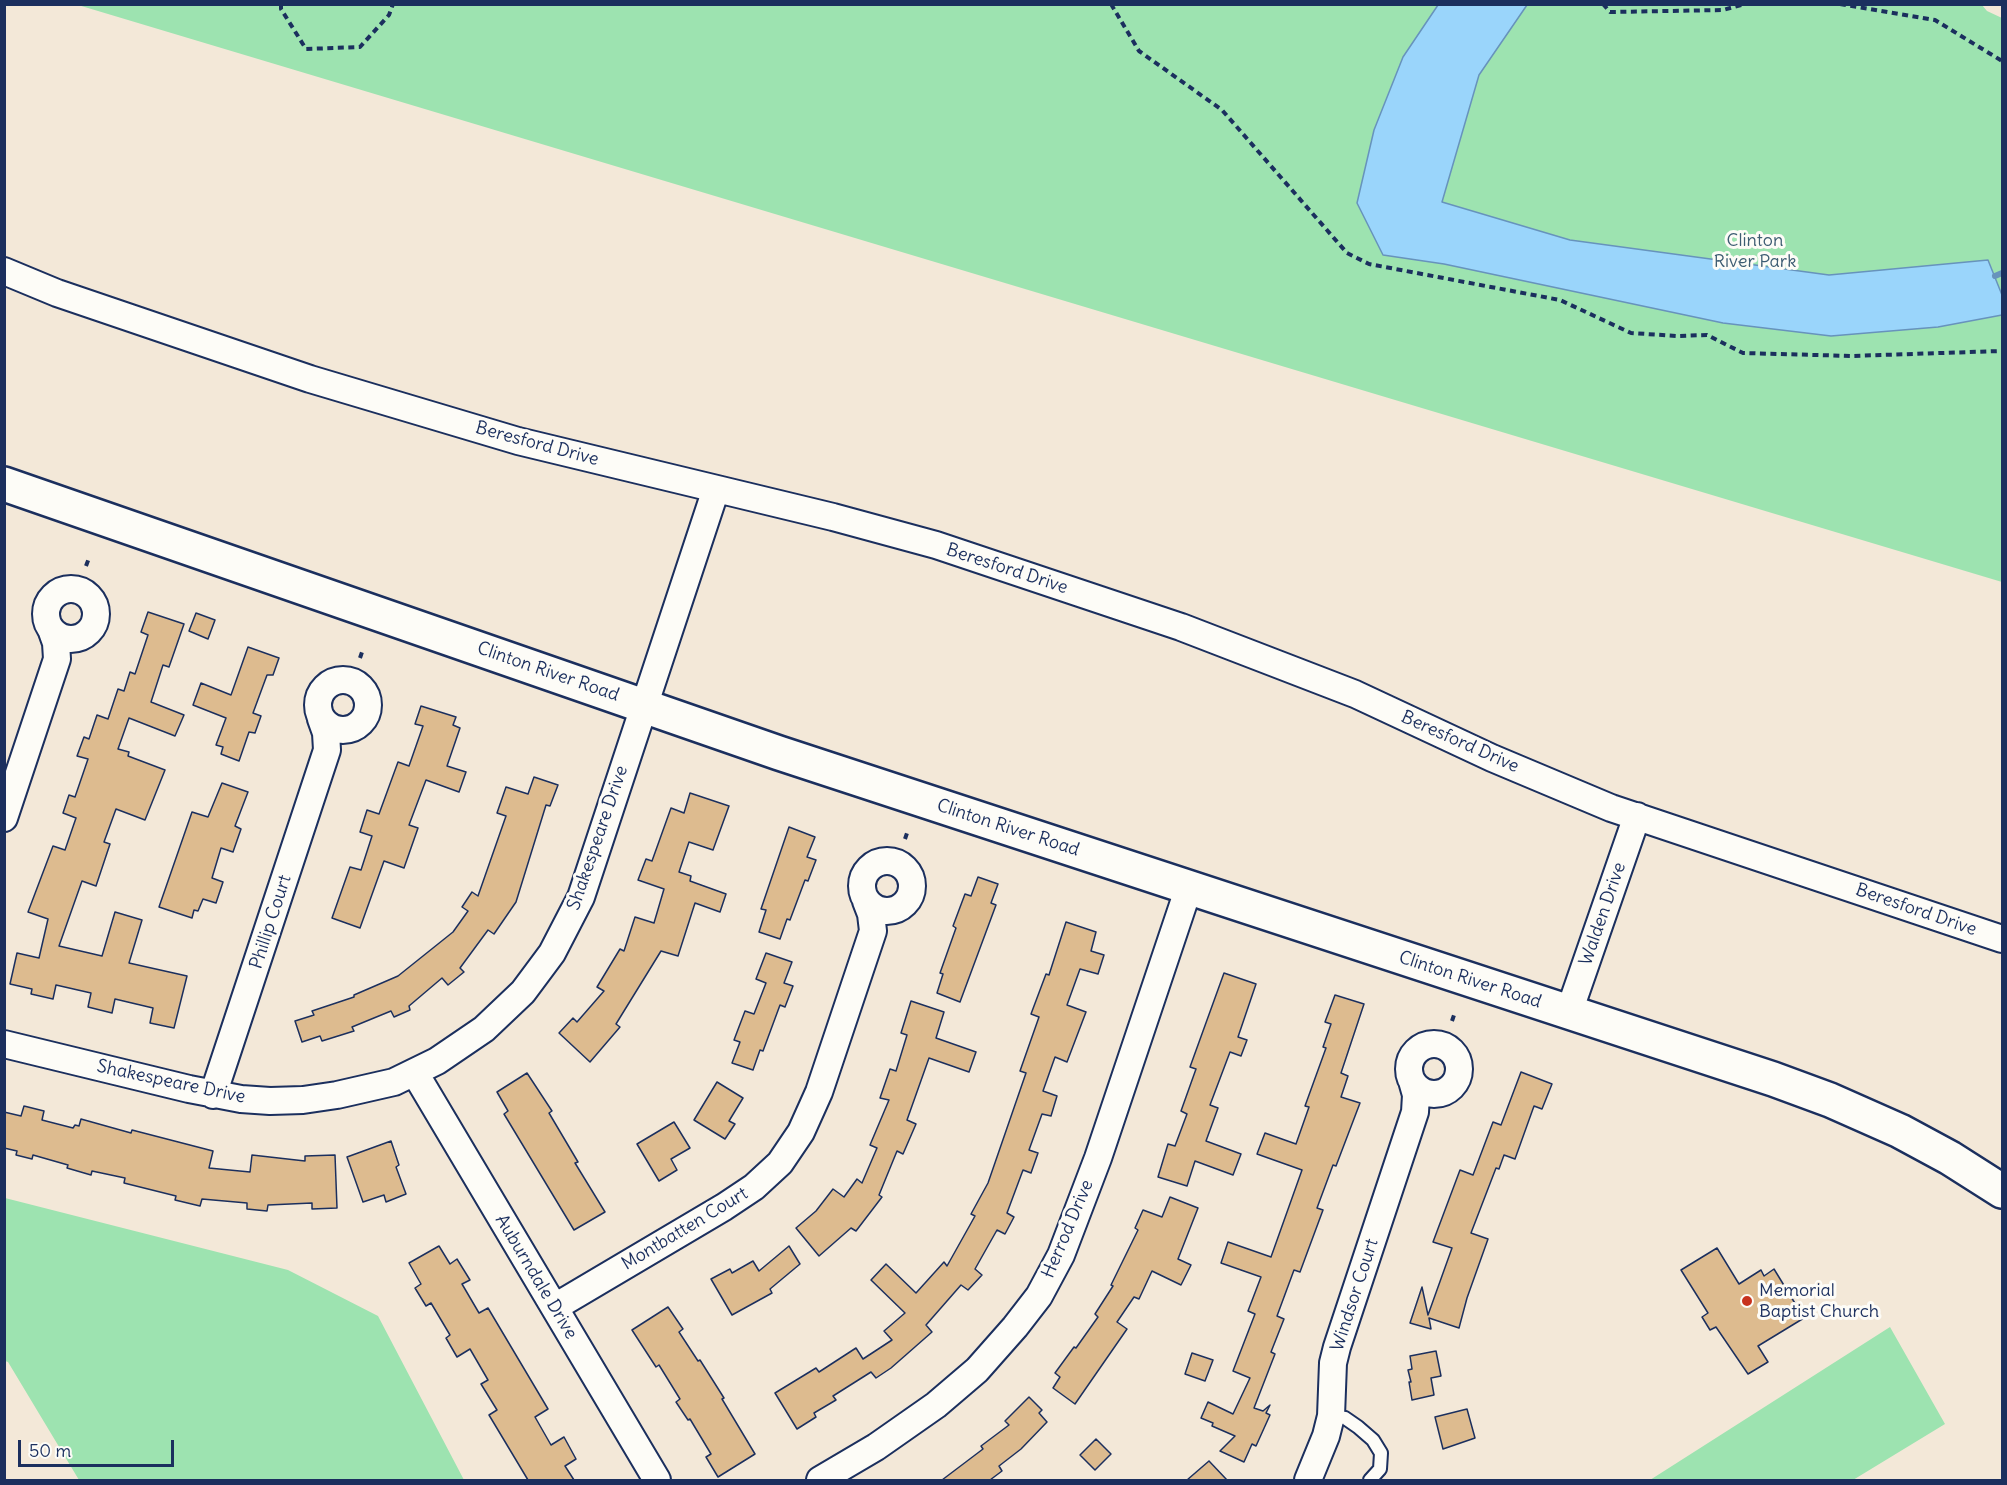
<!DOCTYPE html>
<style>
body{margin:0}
#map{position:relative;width:2007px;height:1485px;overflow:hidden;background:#f3e8d8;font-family:Delius,sans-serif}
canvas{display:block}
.frame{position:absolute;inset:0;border:6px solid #1b2f5e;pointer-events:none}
.scale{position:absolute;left:18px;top:1440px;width:156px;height:27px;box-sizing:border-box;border:3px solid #1b2f5e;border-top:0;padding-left:8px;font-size:18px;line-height:21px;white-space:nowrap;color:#1b2f5e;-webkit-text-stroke:4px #fdfcf7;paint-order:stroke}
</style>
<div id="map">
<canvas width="2007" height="1485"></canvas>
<div class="frame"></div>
<div class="scale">50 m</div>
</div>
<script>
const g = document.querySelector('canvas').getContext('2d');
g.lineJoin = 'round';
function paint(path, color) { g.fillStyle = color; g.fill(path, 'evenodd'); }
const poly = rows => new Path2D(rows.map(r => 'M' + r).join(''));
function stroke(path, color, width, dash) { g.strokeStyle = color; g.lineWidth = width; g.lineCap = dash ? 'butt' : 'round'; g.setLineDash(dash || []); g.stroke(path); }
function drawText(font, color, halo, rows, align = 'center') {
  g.font = font + ' Delius,sans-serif'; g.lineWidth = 6; g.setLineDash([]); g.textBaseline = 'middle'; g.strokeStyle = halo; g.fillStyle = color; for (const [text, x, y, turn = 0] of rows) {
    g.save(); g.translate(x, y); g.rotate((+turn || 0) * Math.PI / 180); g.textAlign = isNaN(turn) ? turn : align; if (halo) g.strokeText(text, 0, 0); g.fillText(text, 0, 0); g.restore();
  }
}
paint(poly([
 [78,5,1982,5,1987,11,2002,18,2002,582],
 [5,1198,288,1270,378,1316,464,1480,79,1480,8,1362,5,1361],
 [1890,1327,1945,1424,1853,1480,1650,1480]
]), '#9de3b0');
const water = poly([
 [1438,5,1527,5,1479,75,1442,202,1570,240,1829,275,1988,260,2002,295,2002,315,1938,327,1831,336,1723,323,1444,264,1383,255,1357,203,1374,130,1403,57,1438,5]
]);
paint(water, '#9ad5fb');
stroke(water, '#6793bc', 1.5);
stroke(poly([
 [1995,276,2002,273]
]), '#6793bc', 6);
const building = poly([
 [148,612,184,624,169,667,163,665,151,702,184,715,175,736,129,718,118,749,129,752,128,756,165,770,145,820,116,809,104,842,110,844,96,886,82,881,59,946,102,956,115,912,142,920,129,963,187,976,174,1028,150,1023,153,1008,115,999,112,1013,88,1007,91,993,56,985,53,999,31,994,32,989,10,984,17,953,39,958,48,919,28,912,53,846,65,850,76,818,63,813,69,795,75,797,88,759,77,756,84,737,89,739,97,715,108,719,118,689,124,691,130,672,135,674,148,635,141,632,148,612],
 [196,613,215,620,208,639,189,631,196,613],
 [248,647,279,658,273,675,267,675,253,713,261,716,255,733,249,732,239,761,221,754,223,747,216,745,226,718,193,705,201,683,231,695,248,647],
 [421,706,456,717,453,725,460,728,447,766,466,772,459,792,426,780,409,825,418,828,404,868,384,861,360,928,332,918,350,867,361,870,372,836,360,832,367,810,379,814,398,762,409,766,423,726,415,724,421,706],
 [534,777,558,785,550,806,546,805,516,902,494,934,488,930,460,968,464,972,448,985,442,978,409,1006,410,1010,394,1017,391,1011,352,1027,354,1031,322,1041,320,1036,302,1042,295,1021,314,1015,312,1011,354,997,354,995,398,976,453,932,468,911,462,907,472,892,478,896,506,816,497,813,506,787,528,794,534,777],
 [222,783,248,792,235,826,241,829,233,852,221,848,212,878,223,882,216,903,203,899,198,911,194,910,192,918,159,907,192,812,208,817,222,783],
 [690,793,729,806,713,850,689,842,679,872,691,876,690,881,726,894,720,912,695,903,678,956,661,951,616,1024,620,1027,590,1062,559,1033,573,1018,577,1022,604,991,597,987,620,949,624,951,635,917,654,923,664,889,638,880,646,859,652,861,671,808,684,813,690,793],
 [789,827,815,837,807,857,816,860,808,881,805,880,790,920,787,919,780,939,759,932,766,910,761,909,789,827],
 [978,877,998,884,991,903,996,905,960,1002,937,993,943,974,940,973,956,928,953,926,965,894,971,896,978,877],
 [1066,922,1096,932,1091,951,1104,955,1098,974,1080,969,1067,1005,1086,1012,1067,1062,1055,1057,1043,1091,1057,1096,1051,1116,1042,1114,1029,1150,1038,1153,1031,1173,1023,1170,1007,1213,1014,1217,1005,1234,997,1230,975,1269,982,1275,968,1290,961,1285,926,1325,932,1332,891,1368,876,1378,871,1372,833,1396,836,1400,814,1413,816,1417,797,1429,775,1393,816,1368,819,1372,856,1348,863,1359,892,1340,884,1331,905,1313,871,1280,886,1264,916,1293,944,1262,947,1266,975,1216,971,1214,988,1183,1026,1073,1020,1071,1039,1017,1031,1014,1046,974,1049,975,1066,922],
 [766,953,792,962,784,983,793,986,785,1007,780,1005,763,1051,760,1050,753,1070,732,1063,740,1042,734,1040,745,1011,754,1014,766,983,756,979,766,953],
 [1224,973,1256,984,1238,1037,1247,1040,1241,1056,1230,1052,1210,1105,1218,1108,1206,1141,1241,1154,1233,1175,1195,1161,1187,1186,1158,1177,1168,1144,1175,1146,1187,1114,1181,1111,1196,1069,1190,1067,1224,973],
 [1335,995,1364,1004,1341,1073,1348,1076,1341,1097,1360,1103,1336,1166,1333,1165,1317,1208,1323,1210,1300,1272,1294,1270,1277,1316,1284,1319,1271,1352,1275,1354,1254,1408,1263,1411,1270,1405,1266,1413,1270,1415,1256,1446,1252,1444,1244,1462,1220,1451,1235,1436,1212,1426,1213,1423,1201,1418,1208,1402,1233,1414,1250,1378,1233,1371,1255,1314,1248,1311,1261,1277,1221,1263,1228,1242,1271,1257,1302,1170,1257,1154,1265,1133,1296,1144,1309,1107,1305,1106,1326,1048,1323,1047,1331,1024,1325,1022,1335,995],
 [911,1001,944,1012,936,1038,976,1052,969,1072,929,1058,907,1120,916,1124,903,1154,897,1151,879,1195,882,1197,856,1231,851,1228,819,1256,796,1228,816,1211,833,1189,844,1197,857,1179,862,1183,877,1148,870,1145,889,1100,880,1098,890,1069,896,1071,907,1035,901,1033,911,1001],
 [1521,1072,1552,1084,1542,1109,1534,1106,1515,1159,1504,1155,1499,1169,1496,1168,1471,1233,1488,1239,1467,1298,1459,1328,1429,1318,1431,1329,1410,1323,1422,1287,1428,1315,1452,1248,1433,1242,1460,1170,1473,1175,1493,1122,1501,1125,1521,1072],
 [527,1073,552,1111,549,1113,578,1162,575,1163,605,1212,574,1230,504,1114,508,1111,497,1092,527,1073],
 [717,1082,743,1098,729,1121,735,1124,725,1139,694,1120,717,1082],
 [24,1106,44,1111,42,1120,73,1128,75,1125,79,1126,81,1119,131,1133,132,1130,213,1151,209,1168,250,1172,252,1155,305,1161,305,1156,335,1155,337,1208,312,1209,312,1203,268,1205,267,1211,247,1209,247,1203,202,1199,200,1206,175,1200,176,1196,124,1183,125,1178,92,1171,91,1175,67,1168,68,1165,33,1155,32,1159,16,1155,17,1151,4,1148,4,1112,21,1116,24,1106],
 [674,1122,690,1148,671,1159,677,1170,659,1181,637,1144,674,1122],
 [391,1141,399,1165,396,1167,406,1194,386,1202,384,1195,363,1202,347,1157,391,1141],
 [1170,1197,1198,1208,1178,1259,1191,1265,1181,1285,1152,1271,1139,1299,1134,1297,1117,1322,1127,1329,1075,1404,1053,1388,1060,1377,1055,1373,1074,1347,1076,1348,1098,1317,1095,1314,1113,1286,1111,1285,1138,1230,1135,1228,1143,1210,1162,1217,1170,1197],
 [439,1246,450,1264,457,1259,470,1280,462,1284,479,1313,488,1308,548,1409,535,1417,551,1445,564,1437,576,1459,565,1466,574,1480,528,1480,489,1415,497,1410,481,1384,488,1380,470,1349,457,1357,446,1338,450,1335,431,1303,426,1306,415,1288,421,1284,409,1263,439,1246],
 [789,1246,800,1264,770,1289,772,1293,732,1315,711,1279,730,1269,732,1273,753,1261,759,1271,789,1246],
 [1717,1248,1739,1284,1761,1270,1764,1276,1774,1269,1804,1318,1758,1346,1768,1362,1748,1374,1716,1327,1710,1330,1702,1317,1708,1313,1681,1270,1717,1248],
 [668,1307,683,1329,679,1332,698,1361,700,1360,724,1398,722,1399,755,1454,718,1477,706,1457,711,1454,690,1419,688,1420,676,1402,680,1399,659,1365,656,1367,632,1330,668,1307],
 [1436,1351,1441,1376,1431,1378,1434,1395,1412,1400,1409,1382,1411,1382,1408,1370,1412,1369,1410,1356,1436,1351],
 [1192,1353,1213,1360,1205,1381,1185,1374,1192,1353],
 [1029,1397,1042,1410,1039,1413,1047,1422,1021,1449,999,1466,1002,1471,990,1480,942,1480,983,1449,981,1446,1009,1425,1005,1421,1029,1397],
 [1467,1409,1475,1438,1443,1449,1435,1417,1467,1409],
 [1096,1439,1111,1454,1095,1470,1080,1455,1096,1439],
 [1209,1461,1227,1480,1187,1480,1209,1461]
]);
paint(building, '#ddbb8f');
stroke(building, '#1b2f5e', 1.5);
const lane = poly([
 [1331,1416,1345,1418,1358,1427,1373,1440,1381,1453,1380,1469,1370,1480]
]);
const street = poly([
 [4,271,57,293,310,379,518,441,833,517,936,545,1181,627,1355,694,1492,758,1611,808,2002,939],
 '46 614a25 25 0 1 1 50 0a25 25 0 1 1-50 0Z',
 '318 705a25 25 0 1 1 50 0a25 25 0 1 1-50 0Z',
 [4,818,57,659,56,643,51,629],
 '862 886a25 25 0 1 1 50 0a25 25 0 1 1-50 0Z',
 [1569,1012,1637,816],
 '1409 1069a25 25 0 1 1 50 0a25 25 0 1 1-50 0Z',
 [4,1044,189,1089,241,1099,270,1101,303,1100,337,1095,394,1082,437,1061,484,1029,523,992,552,953,581,897,716,489],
 [415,1073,657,1480],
 [213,1095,327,750,326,733,321,719],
 [555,1307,724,1207,754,1187,780,1163,801,1132,819,1092,873,931,871,914,866,901],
 [820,1480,876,1447,936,1405,977,1370,1015,1327,1039,1296,1061,1255,1098,1158,1189,887],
 [1308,1480,1326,1436,1331,1416,1333,1363,1337,1347,1415,1112,1416,1095,1412,1081]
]);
const secondary = poly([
 [4,484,779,753,1773,1079,1830,1100,1900,1131,1950,1158,2002,1191]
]);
stroke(lane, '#1b2f5e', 16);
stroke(street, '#1b2f5e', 30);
stroke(secondary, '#1b2f5e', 38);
stroke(poly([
 [281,4,281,9,306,49,360,47,389,15,393,4],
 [1111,4,1139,51,1222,110,1347,253,1369,264,1560,300,1631,333,1677,336,1707,335,1743,353,1852,356,2002,351],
 [1603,4,1610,12,1723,10,1745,4],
 [1840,4,1935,20,2002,61],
 [86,566,89,558],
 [360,658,363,649],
 [905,839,907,833],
 [1452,1021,1454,1015]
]), '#1b2f5e', 4, [6, 4.5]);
stroke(lane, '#fdfcf7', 12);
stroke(street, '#fdfcf7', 26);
stroke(secondary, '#fdfcf7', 33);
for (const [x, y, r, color] of [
 [1747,1301,6,"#c8321e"]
]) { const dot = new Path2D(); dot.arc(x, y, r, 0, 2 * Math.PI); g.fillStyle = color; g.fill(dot); stroke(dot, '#fdfcf7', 2); }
drawText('18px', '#3c5c72', '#fdfcf7', [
 ["Clinton",1755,241],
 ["River Park",1755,262]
]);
drawText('18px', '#1b2f5e', '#fdfcf7', [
 ["Beresford Drive",537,444,15],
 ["Beresford Drive",1007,569,18],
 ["Clinton River Road",548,672,19],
 ["Beresford Drive",1460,742,24],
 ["Clinton River Road",1008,828,18],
 ["Shakespeare Drive",598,838,-71],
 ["Beresford Drive",1916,910,19],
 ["Walden Drive",1603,914,-71],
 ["Phillip Court",271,922,-72],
 ["Clinton River Road",1470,980,18],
 ["Shakespeare Drive",171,1082,12],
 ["Montbatten Court",685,1229,-31],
 ["Herrod Drive",1068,1229,-67],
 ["Auburndale Drive",536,1277,59],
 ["Windsor Court",1355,1295,-72]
]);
drawText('18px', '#1b2f5e', '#fdfcf7', [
 ["Memorial",1759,1291],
 ["Baptist Church",1759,1312]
], 'left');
</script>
